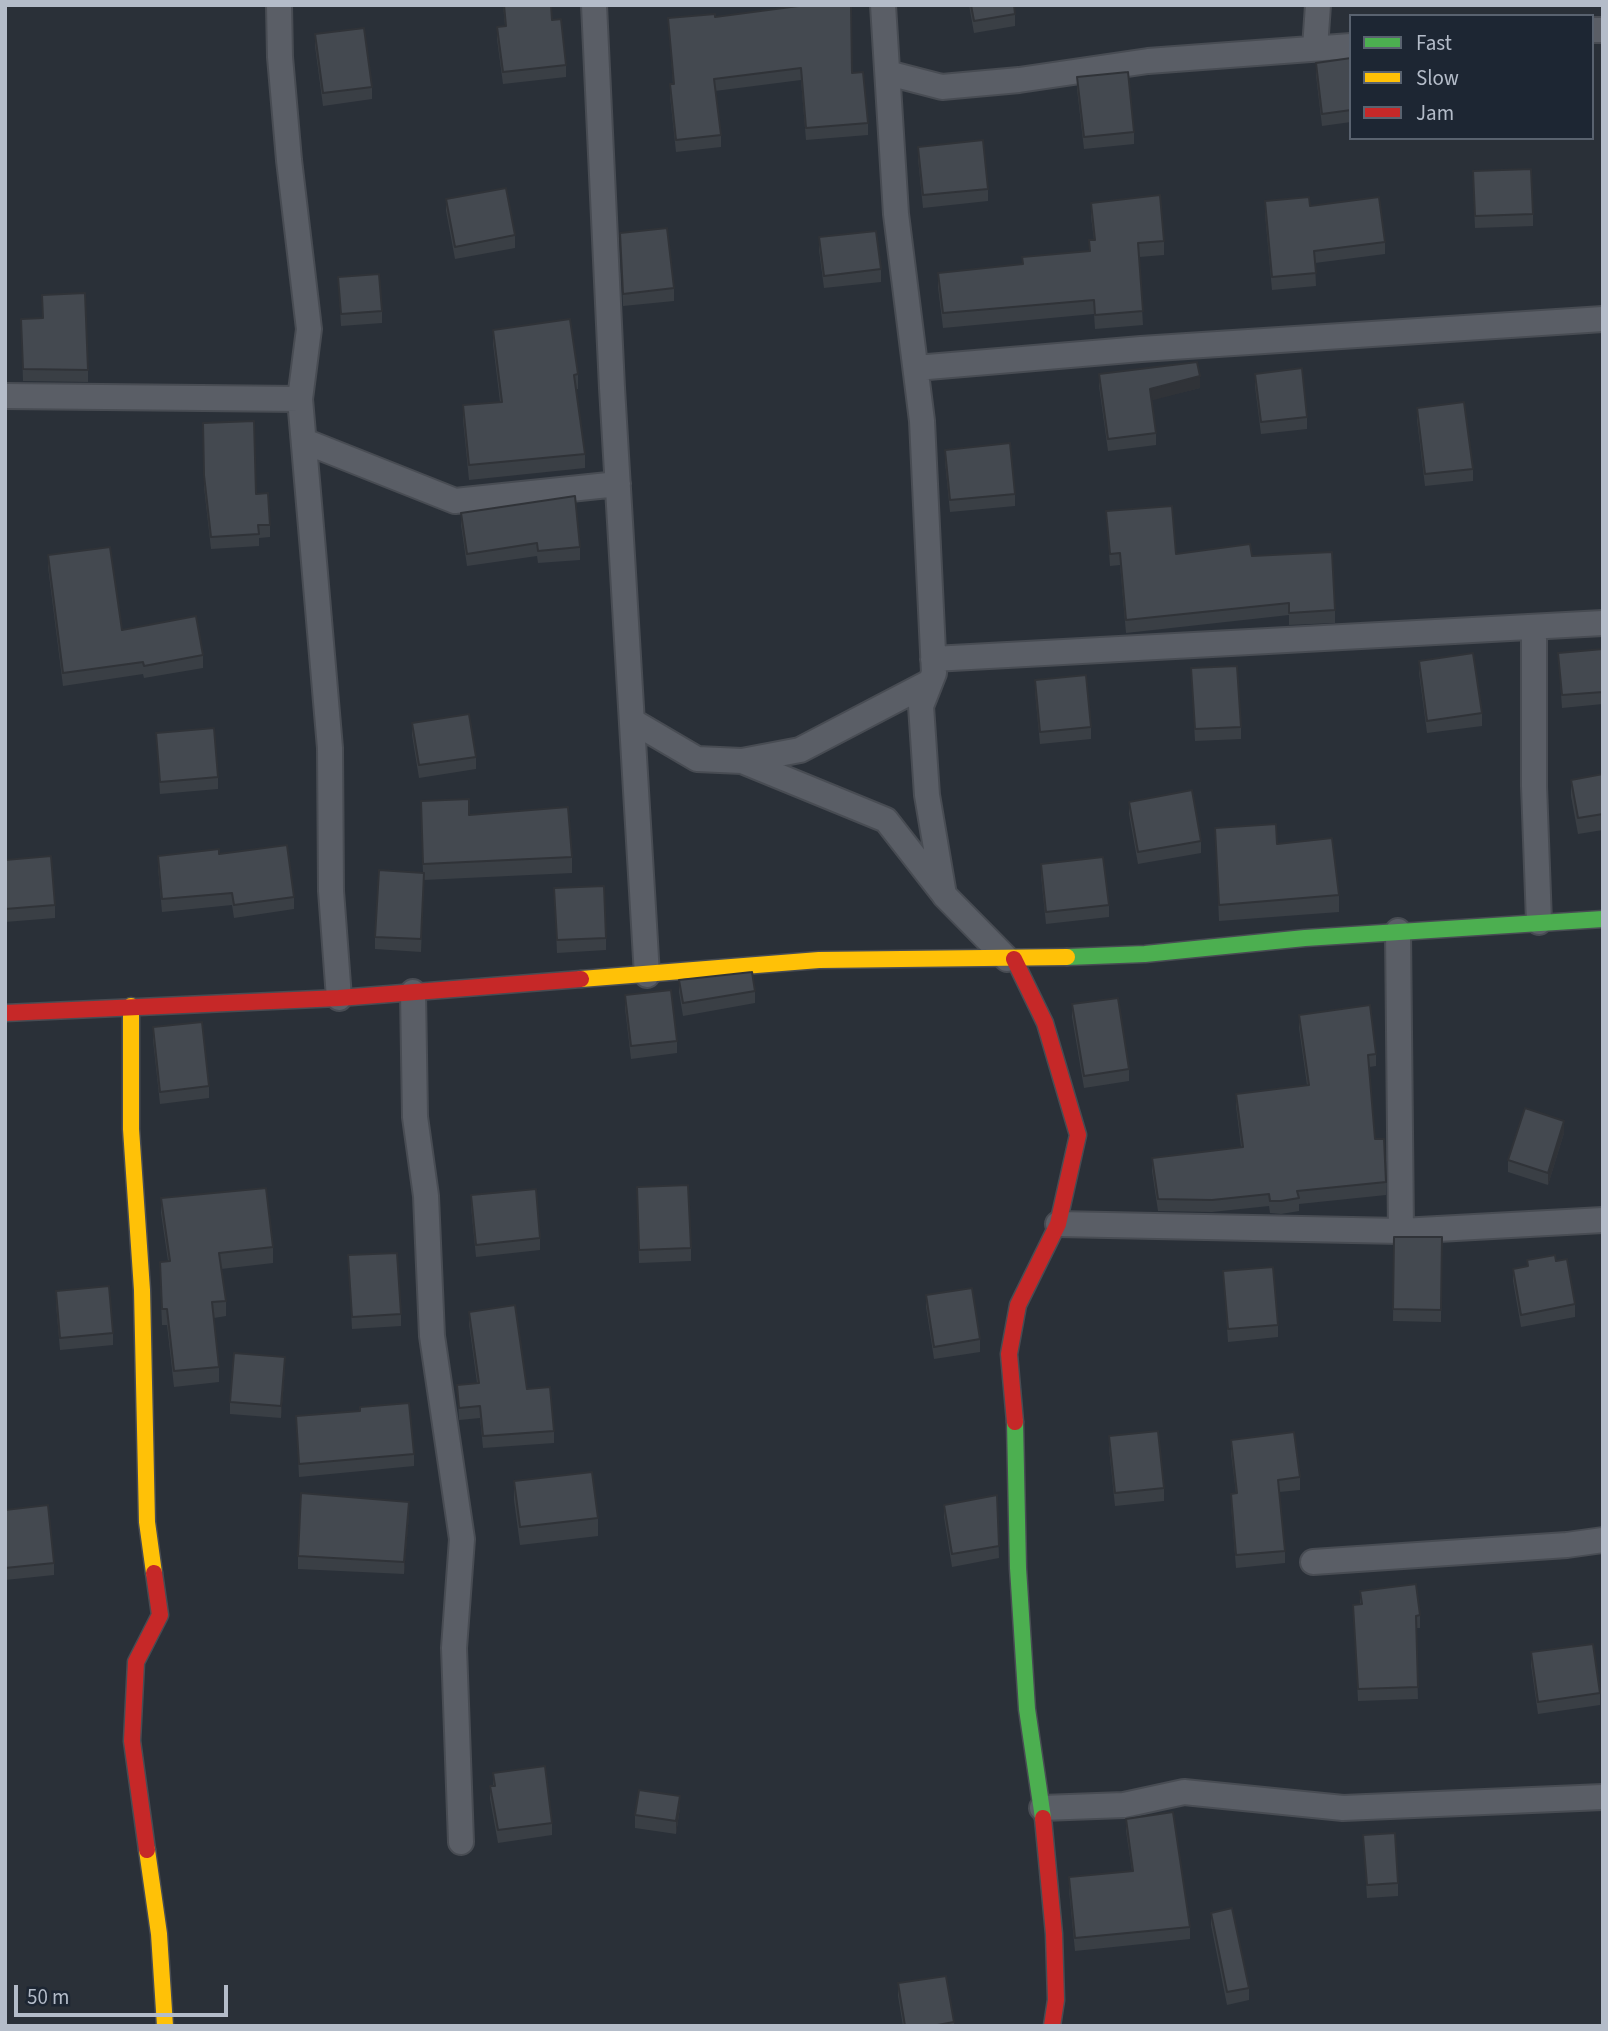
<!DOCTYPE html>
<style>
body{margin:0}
#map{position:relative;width:1608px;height:2031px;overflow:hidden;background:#2a3038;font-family:"Source Sans 3",sans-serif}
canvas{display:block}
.frame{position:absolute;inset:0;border:7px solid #b4bcc9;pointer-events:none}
.legend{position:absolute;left:1349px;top:14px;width:245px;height:126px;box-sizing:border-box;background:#1d2633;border:2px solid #59626f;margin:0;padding:9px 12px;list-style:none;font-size:21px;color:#b4bcc9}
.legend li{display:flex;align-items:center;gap:14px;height:35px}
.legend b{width:35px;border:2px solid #59626f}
.scale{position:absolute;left:14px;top:1985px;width:214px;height:32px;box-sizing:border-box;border:4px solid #b4bcc9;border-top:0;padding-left:9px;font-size:21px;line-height:24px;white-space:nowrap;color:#b4bcc9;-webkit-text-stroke:5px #1d2633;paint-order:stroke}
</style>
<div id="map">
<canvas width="1608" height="2031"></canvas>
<div class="frame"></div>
<ul class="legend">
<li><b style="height:9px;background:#4caf50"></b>Fast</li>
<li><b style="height:9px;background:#ffc107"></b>Slow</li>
<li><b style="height:9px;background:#c62828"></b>Jam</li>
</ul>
<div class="scale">50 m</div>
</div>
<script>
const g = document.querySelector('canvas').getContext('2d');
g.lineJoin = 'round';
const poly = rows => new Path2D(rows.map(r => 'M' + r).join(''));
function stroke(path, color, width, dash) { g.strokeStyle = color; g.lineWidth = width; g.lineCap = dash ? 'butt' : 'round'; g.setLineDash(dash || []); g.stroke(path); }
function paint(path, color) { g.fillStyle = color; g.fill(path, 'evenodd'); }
const street = poly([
 [279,5,280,57,289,160,309,329,300,399,330,748,331,891,339,998],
 [594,5,612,388,647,975],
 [883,5,896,214,922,421,934,673,921,706,927,795,944,895,1007,959],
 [1592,30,1603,30],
 [1315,48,1318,5],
 [888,73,942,87,1019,80,1148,61,1351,46],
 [916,368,1141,349,1603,319],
 [5,396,300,399],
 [304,441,455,501,618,484],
 [1534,627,1534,786,1539,922],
 [933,659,1603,623],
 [634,722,697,759,742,761,800,750,930,682],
 [742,761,886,820,942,892],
 [1398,931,1401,1231],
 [413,992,415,1117,426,1196,432,1336,462,1539,454,1648,461,1842],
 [1058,1224,1401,1231,1603,1220],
 [1313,1562,1567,1545,1603,1540],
 [1042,1808,1124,1805,1184,1792,1343,1808,1603,1797]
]);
const fast = poly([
 [1067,957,1145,954,1305,938,1603,919],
 [1015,1422,1018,1568,1027,1709,1043,1818]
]);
const slow = poly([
 [581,979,819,960,1067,957],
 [131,1006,131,1129,142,1290,147,1522,154,1573],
 [147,1850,159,1934,165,2026]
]);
const jam = poly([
 [1014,959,1045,1023,1078,1135,1058,1224,1018,1305,1009,1354,1015,1422],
 [5,1013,339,998,581,979],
 [1043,1818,1054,1934,1056,2000,1052,2026],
 [147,1850,132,1741,136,1662,160,1615,154,1573]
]);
stroke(street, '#484c53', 28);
stroke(fast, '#484c53', 19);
stroke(slow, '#484c53', 19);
stroke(jam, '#484c53', 19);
stroke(street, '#5a5e66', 24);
stroke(fast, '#4caf50', 16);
stroke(slow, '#ffc107', 16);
stroke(jam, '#c62828', 16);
paint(poly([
 [503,5,551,5,552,20,566,65,566,77,503,84,497,39,497,27,505,26],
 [969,5,1014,5,1015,14,1015,26,974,33],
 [715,17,852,73,868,123,868,135,806,140,801,80,715,91,721,135,721,147,676,152,670,96,670,84,673,84,668,18],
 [315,34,372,87,372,99,323,106,315,46],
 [1351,58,1351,122,1322,126,1316,75,1316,63],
 [1077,77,1134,132,1134,144,1084,149,1077,89],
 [918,147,988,189,988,201,923,208,918,159],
 [1473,183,1533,214,1533,226,1475,228],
 [446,199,515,235,515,248,455,259,446,211],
 [1265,201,1310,206,1385,242,1385,254,1315,263,1316,286,1272,290,1265,214],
 [1091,203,1164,241,1164,255,1139,257,1143,325,1095,329,1094,314,943,328,938,287,938,273,1022,264,1022,257,1089,251,1089,240,1094,240,1091,217],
 [620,233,674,288,674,301,623,306],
 [819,237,881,269,881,282,824,288,819,250],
 [338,277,382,311,382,323,341,326],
 [42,318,88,370,88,382,23,381,21,319],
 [493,330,578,374,578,389,576,389,585,454,585,468,469,480,463,420,463,405,500,402,493,344],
 [1099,374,1200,388,1151,400,1156,433,1156,445,1108,451,1099,386],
 [1255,374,1307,417,1307,429,1261,434,1255,386],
 [1417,408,1473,469,1473,481,1425,486,1417,420],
 [203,423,256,494,270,525,270,537,259,538,259,546,211,549,204,487],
 [945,450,1015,494,1015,506,950,512,945,462],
 [1106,511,1176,554,1252,556,1335,610,1335,623,1289,625,1289,615,1126,633,1120,565,1110,566],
 [461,513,580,547,580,560,538,563,537,556,467,566,461,525],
 [48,555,122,630,203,655,203,668,144,678,143,674,63,686,48,567],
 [1603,649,1603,704,1562,708,1558,653],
 [1419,661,1482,713,1482,726,1427,733,1419,673],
 [1191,668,1241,727,1241,739,1195,741],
 [1035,680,1091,727,1091,739,1040,744,1035,692],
 [412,723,476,757,476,769,419,778,412,735],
 [156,733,218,777,218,789,160,794],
 [1603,774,1603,830,1578,834,1571,796,1571,780],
 [1129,802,1201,841,1201,853,1138,864,1129,814],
 [469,815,572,857,572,873,424,880,421,952,375,949,375,937,423,873,421,816],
 [1215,828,1277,844,1339,895,1339,912,1219,921],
 [219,854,294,897,294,909,234,918,232,905,162,912,158,868,158,856],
 [5,860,55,905,55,918,5,922],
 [1041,864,1109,905,1109,917,1046,924,1041,876],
 [554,888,606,938,606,950,557,953],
 [679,980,755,991,755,1003,683,1016,679,992],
 [625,995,677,1041,677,1053,631,1059,625,1008],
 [1072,1004,1129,1069,1129,1081,1084,1088,1072,1017],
 [1299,1015,1376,1054,1376,1066,1369,1067,1375,1139,1386,1182,1386,1195,1299,1204,1299,1211,1281,1214,1270,1213,1269,1206,1212,1212,1158,1211,1152,1171,1152,1158,1241,1147,1236,1106,1236,1094,1307,1085,1299,1028],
 [153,1027,209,1086,209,1098,160,1104,153,1040],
 [1564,1133,1548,1185,1508,1172,1508,1160],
 [471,1195,540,1238,540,1250,476,1257,471,1207],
 [161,1198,273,1247,273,1263,221,1269,226,1301,226,1316,214,1318,219,1367,219,1382,174,1387,167,1325,162,1325,160,1278,168,1261,161,1213],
 [637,1199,691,1248,691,1261,639,1263],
 [1394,1237,1442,1237,1441,1322,1393,1321],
 [348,1255,401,1314,401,1326,352,1329],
 [1527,1260,1556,1261,1575,1304,1575,1317,1521,1327,1513,1281,1513,1269,1527,1266],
 [1223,1271,1278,1325,1278,1337,1228,1342],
 [56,1291,113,1333,113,1345,60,1350,56,1304],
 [926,1295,980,1339,980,1352,934,1359,926,1307],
 [469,1312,554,1431,554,1443,483,1448,480,1418,459,1420,457,1385,477,1383,469,1324],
 [285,1369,281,1418,230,1414,230,1402],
 [296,1416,414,1454,414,1466,299,1477],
 [1109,1436,1164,1488,1164,1501,1115,1506,1109,1448],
 [1231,1440,1300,1477,1300,1490,1279,1492,1285,1551,1285,1563,1236,1568,1231,1506,1231,1494,1236,1493,1231,1453],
 [514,1481,598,1518,598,1536,520,1545,514,1500],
 [997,1495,999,1558,952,1567,944,1517,944,1505],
 [5,1510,54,1563,54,1575,5,1580],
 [409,1514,404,1574,298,1569,298,1556],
 [1360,1591,1420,1615,1420,1628,1416,1628,1418,1699,1358,1701,1353,1605,1360,1604],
 [1531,1652,1600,1693,1600,1705,1538,1714,1531,1665],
 [493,1773,552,1823,552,1835,498,1843,490,1799,490,1786,493,1786],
 [680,1808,676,1834,635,1828,635,1815],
 [1126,1819,1190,1927,1190,1939,1075,1951,1069,1890,1069,1877,1132,1871,1126,1831],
 [1363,1835,1398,1883,1398,1896,1367,1898],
 [1211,1913,1249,1988,1249,2000,1227,2005,1211,1925],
 [898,1983,954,2022,954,2026,903,2026,898,1996]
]), '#3a3f45');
paint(poly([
 [1200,376,1200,388,1150,401,1150,389],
 [1564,1121,1564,1133,1548,1185,1548,1173],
 [285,1357,285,1369,281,1418,281,1406],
 [409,1502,409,1514,404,1574,404,1562],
 [680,1796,680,1808,676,1834,676,1821]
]), '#303338');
const building = poly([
 [504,5,551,5,552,20,561,19,566,65,503,72,497,27,506,26,504,5],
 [806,5,851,5,852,73,863,72,868,123,806,128,801,68,714,79,721,135,676,140,670,84,674,84,668,18,715,14,715,17,806,5],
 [971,5,1014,5,1015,14,974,21,971,5],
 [364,28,372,87,323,93,315,34,364,28],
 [1351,58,1351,110,1322,114,1316,63,1351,58],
 [1128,72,1134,132,1084,137,1077,77,1128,72],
 [983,140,988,189,923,195,918,147,983,140],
 [1531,169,1533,214,1475,216,1473,171,1531,169],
 [506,188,515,235,455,247,446,199,506,188],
 [1160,195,1164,241,1138,243,1143,311,1095,315,1094,300,943,313,938,273,1023,264,1022,257,1090,251,1089,240,1095,240,1091,203,1160,195],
 [1309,197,1310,206,1379,197,1385,242,1314,251,1316,273,1272,277,1265,201,1309,197],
 [667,228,674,288,623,294,620,233,667,228],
 [876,231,881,269,824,276,819,237,876,231],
 [379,274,382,311,341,314,338,277,379,274],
 [85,293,88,370,23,369,21,319,43,318,42,295,85,293],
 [570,319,578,374,574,375,585,454,469,465,463,405,502,402,493,330,570,319],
 [1197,362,1200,376,1150,389,1156,433,1108,439,1099,374,1197,362],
 [1302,368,1307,417,1261,422,1255,374,1302,368],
 [1464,402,1473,469,1425,474,1417,408,1464,402],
 [254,421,256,494,268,493,270,525,258,525,259,534,211,537,204,475,203,423,254,421],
 [1010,443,1015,494,950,500,945,450,1010,443],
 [575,496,580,547,538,551,537,543,467,554,461,513,575,496],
 [1172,506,1176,554,1250,544,1252,556,1332,552,1335,610,1289,613,1289,603,1126,620,1120,553,1110,554,1106,511,1172,506],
 [110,547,122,630,196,616,203,655,144,666,143,662,63,673,48,555,110,547],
 [1603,649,1603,692,1562,695,1558,653,1603,649],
 [1473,653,1482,713,1427,721,1419,661,1473,653],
 [1237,666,1241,727,1195,729,1191,668,1237,666],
 [1086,675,1091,727,1040,732,1035,680,1086,675],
 [469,714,476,757,419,765,412,723,469,714],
 [214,728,218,777,160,782,156,733,214,728],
 [1603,774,1603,814,1578,818,1571,780,1603,774],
 [1192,790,1201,841,1138,852,1129,802,1192,790],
 [469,799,469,815,568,807,572,857,423,864,421,801,469,799],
 [1276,824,1277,844,1332,838,1339,895,1219,905,1215,828,1276,824],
 [287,845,294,897,234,905,232,893,162,899,158,856,219,849,219,854,287,845],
 [51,856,55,905,5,909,5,860,51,856],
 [1103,857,1109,905,1046,912,1041,864,1103,857],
 [379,870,424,873,421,939,375,937,379,870],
 [604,886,606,938,557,940,554,888,604,886],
 [752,972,755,991,683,1003,679,980,752,972],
 [671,990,677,1041,631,1046,625,995,671,990],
 [1118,998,1129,1069,1084,1076,1072,1004,1118,998],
 [1370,1005,1376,1054,1368,1055,1375,1139,1384,1139,1386,1182,1297,1191,1299,1198,1281,1201,1270,1201,1269,1194,1212,1200,1158,1199,1152,1158,1243,1147,1236,1094,1309,1085,1299,1015,1370,1005],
 [202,1022,209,1086,160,1092,153,1027,202,1022],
 [1525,1108,1564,1121,1548,1173,1508,1160,1525,1108],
 [688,1185,691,1248,639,1250,637,1187,688,1185],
 [266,1188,273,1247,219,1253,226,1301,212,1302,219,1367,174,1371,167,1309,162,1309,160,1262,170,1261,161,1198,266,1188],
 [536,1189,540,1238,476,1245,471,1195,536,1189],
 [1394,1237,1442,1237,1441,1310,1393,1309,1394,1237],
 [397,1253,401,1314,352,1317,348,1255,397,1253],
 [1555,1255,1556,1261,1567,1259,1575,1304,1521,1315,1513,1269,1528,1266,1527,1260,1555,1255],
 [1273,1267,1278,1325,1228,1329,1223,1271,1273,1267],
 [109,1286,113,1333,60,1338,56,1291,109,1286],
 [972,1288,980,1339,934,1347,926,1295,972,1288],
 [515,1305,527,1389,550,1387,554,1431,483,1436,480,1406,459,1408,457,1385,479,1383,469,1312,515,1305],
 [234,1353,285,1357,281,1406,230,1402,234,1353],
 [409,1403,414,1454,299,1464,296,1416,360,1411,360,1407,409,1403],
 [1158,1431,1164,1488,1115,1493,1109,1436,1158,1431],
 [1294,1432,1300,1477,1278,1480,1285,1551,1236,1555,1231,1494,1237,1493,1231,1440,1294,1432],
 [592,1472,598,1518,520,1527,514,1481,592,1472],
 [301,1493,409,1502,404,1562,298,1556,301,1493],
 [997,1495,999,1546,952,1554,944,1505,997,1495],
 [48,1505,54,1563,5,1568,5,1510,48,1505],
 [1416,1584,1420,1615,1416,1616,1418,1687,1358,1689,1353,1605,1362,1604,1360,1591,1416,1584],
 [1593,1644,1600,1693,1538,1702,1531,1652,1593,1644],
 [545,1766,552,1823,498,1830,490,1786,495,1786,493,1773,545,1766],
 [639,1790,680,1796,676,1821,635,1815,639,1790],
 [1173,1812,1190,1927,1075,1938,1069,1877,1133,1871,1126,1819,1173,1812],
 [1395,1833,1398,1883,1367,1885,1363,1835,1395,1833],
 [1232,1908,1249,1988,1227,1992,1211,1913,1232,1908],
 [946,1976,954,2022,932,2026,905,2026,898,1983,946,1976]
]);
paint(building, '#444950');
stroke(building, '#303338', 2);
</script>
